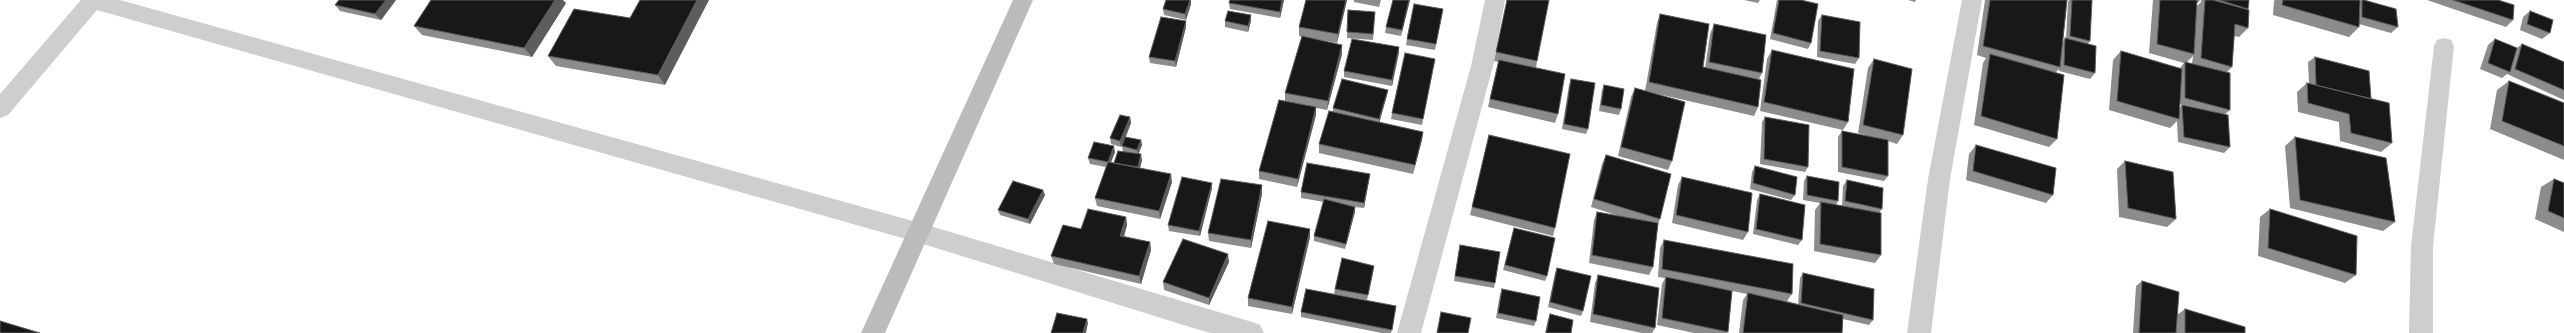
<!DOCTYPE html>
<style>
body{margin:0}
canvas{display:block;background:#fff}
</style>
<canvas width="2564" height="333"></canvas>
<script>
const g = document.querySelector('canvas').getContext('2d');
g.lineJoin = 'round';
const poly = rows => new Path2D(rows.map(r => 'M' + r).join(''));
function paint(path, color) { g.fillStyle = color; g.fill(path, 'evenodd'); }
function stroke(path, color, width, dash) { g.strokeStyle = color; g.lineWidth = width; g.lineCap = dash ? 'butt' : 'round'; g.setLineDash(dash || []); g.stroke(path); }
paint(poly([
 [81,0,120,0,920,223,1252,322,1260,325,1264,333,1211,333,1203,331,920,243,97,10,8,115,0,118,0,94,81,0],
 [1485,0,1505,0,1493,66,1421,333,1397,333,1471,66,1485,0],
 [1962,0,1982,0,1950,179,1931,333,1907,333,1928,179,1962,0],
 [2444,38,2451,40,2454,46,2433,246,2433,333,2409,333,2411,246,2434,46,2437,40,2444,38]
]), '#cecece');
paint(poly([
 [1013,0,1033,0,885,333,861,333,1013,0]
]), '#bbb');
paint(poly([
 [396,0,381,20,340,11,335,5],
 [1230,0,1284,0,1280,18,1230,9,1229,3],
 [1347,0,1337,43,1299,36,1299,27],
 [1354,0,1381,0,1379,7,1354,2],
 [1393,0,1410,0,1401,36,1385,33,1386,27],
 [1507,0,1537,61,1536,68,1558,114,1555,123,1488,107,1498,62,1494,61],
 [1744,0,1760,0,1758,3],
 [1777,0,1801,0,1811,43,1808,49,1770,39],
 [1908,0,1916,0,1915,2],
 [1985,0,2067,0,2063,41,2066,38,2068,2,2069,0,2090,0,2090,41,2088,44,2095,73,2090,79,2059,71,2059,69,2056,72,2057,139,2049,147,1974,125,1983,63,1986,58,1977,55],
 [2153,0,2200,0,2198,3,2197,3,2197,6,2201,2,2201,0,2249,0,2247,9,2248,28,2239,37,2234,36,2232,67,2226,73,2230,110,2224,115,2230,147,2224,153,2178,142,2177,121,2170,128,2109,110,2113,60,2121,51,2180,68,2184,63,2149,53],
 [2193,56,2192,64,2186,63],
 [2180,104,2205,110,2182,105,2180,108],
 [2275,0,2360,0,2360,1,2361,0,2364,0,2398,27,2391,33,2359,24,2359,27,2349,37,2273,15,2274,1],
 [2427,0,2498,0,2513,20,2506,27],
 [566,3,532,57,422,35,414,26],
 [1191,4,1186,20,1164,15,1163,9],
 [1443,9,1435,50,1406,45,1407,39],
 [1348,10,1375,12,1373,40,1347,38],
 [2530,11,2550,33,2542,39,2520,30,2523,17],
 [1660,14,1703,67,1705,68,1710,34,1714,24,1762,73,1759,79,1758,107,1754,116,1645,91,1657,23],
 [1251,15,1251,21,1248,32,1225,27,1225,21],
 [1822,15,1859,58,1855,64,1817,57,1818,21],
 [630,18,665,85,556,66,548,56],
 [1186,21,1186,27,1176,67,1150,63,1149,57],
 [2495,39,2517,48,2522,44,2564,62,2564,100,2507,74,2502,78,2480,69,2488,45],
 [1342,45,1342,54,1327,110,1316,108,1316,115,1297,187,1259,179,1259,171,1285,101,1285,93],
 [1399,47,1392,86,1344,77,1344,71],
 [1772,50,1848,122,1843,130,1760,111,1767,59],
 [2315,57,2371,99,2392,143,2381,152,2340,141,2339,122,2298,112,2297,92,2307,83,2309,83,2308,62],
 [1435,59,1422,125,1391,119,1392,113],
 [1874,59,1903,135,1897,144,1888,141,1888,176,1884,181,1838,172,1838,137,1842,131,1868,136,1858,133,1868,68],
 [1571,79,1588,129,1586,134,1562,129,1569,85],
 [2509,81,2564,103,2564,160,2490,129,2497,90],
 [1604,85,1621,109,1619,115,1599,111,1602,90],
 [1635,88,1672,161,1668,170,1618,156,1631,97],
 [1387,95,1379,122,1423,132,1422,140,1413,174,1319,153,1319,144,1333,112,1333,108],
 [1130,117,1131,123,1126,137,1141,140,1142,145,1138,154,1142,160,1140,168,1172,182,1160,219,1097,206,1095,198,1106,167,1090,164,1088,158,1115,152,1111,162,1114,163,1123,152,1122,146,1124,141,1121,147,1111,144,1110,138],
 [1765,117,1808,167,1805,172,1760,164,1762,122],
 [1489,135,1555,228,1553,236,1470,215],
 [2295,137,2395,222,2383,231,2290,208,2285,146],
 [1976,145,2053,195,2046,203,1966,180,1969,154],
 [1606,155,1660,219,1658,224,1653,267,1649,275,1589,263,1594,220,1597,212,1619,216,1591,207,1602,164],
 [2125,161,2176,219,2167,227,2119,217,2117,169],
 [1755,166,1795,195,1791,200,1750,189,1752,172],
 [1807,176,1838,201,1836,205,1842,206,1843,186,1847,180,1882,209,1879,213,1881,255,1875,263,1814,251,1815,210,1820,203,1803,200,1804,181],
 [1682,177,1748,232,1743,240,1672,223,1678,185],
 [2554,179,2564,183,2564,232,2535,219,2541,187],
 [1369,180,1364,208,1355,207,1355,212,1345,249,1314,241,1314,236,1324,202,1301,198,1301,192],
 [1212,188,1200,236,1169,231,1168,225],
 [1043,190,1045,195,1030,224,1000,215,998,210],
 [1262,194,1251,248,1209,241,1208,233],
 [1760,194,1802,240,1798,245,1753,234,1757,200],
 [2270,209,2356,275,2345,283,2258,256,2260,217],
 [1126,217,1127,225,1124,236,1150,242,1151,250,1141,284,1054,264,1051,256,1081,229],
 [1514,228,1547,276,1545,281,1503,270],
 [1310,237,1292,314,1248,306,1248,298],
 [1664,240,1792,294,1787,301,1798,304,1800,278,1803,273,1873,320,1869,325,1843,319,1842,333,1739,333,1743,300,1747,294,1732,291,1727,333,1694,333,1657,325,1662,284,1665,278,1658,277,1660,248],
 [1460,245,1495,283,1494,288,1454,281],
 [1229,262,1209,305,1164,290,1163,282],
 [1557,268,1583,311,1581,316,1548,307,1555,273],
 [1373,271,1367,300,1334,294,1335,289],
 [1598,275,1655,328,1652,333,1642,333,1590,322,1595,283],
 [2142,281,2177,315,2185,309,2245,333,2133,333,2136,286],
 [1502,289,1536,321,1534,326,1496,318,1500,294],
 [1396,306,1391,333,1382,333,1301,317,1301,312],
 [1550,314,1571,333,1545,333,1548,319]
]), '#8c8c8c');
paint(poly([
 [386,0,396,0,381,20,375,14],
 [555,0,563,0,566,3,532,57,524,48],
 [697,0,709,0,665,85,658,75],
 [1190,0,1191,0,1191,4,1186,20,1185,14],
 [1282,0,1284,0,1280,18,1280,12],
 [1346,0,1347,0,1337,43,1338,34],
 [1409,0,1410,0,1401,36,1402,30],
 [1251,15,1251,21,1248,32,1248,26],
 [1186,21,1186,27,1176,67,1175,61],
 [1342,45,1342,54,1327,110,1328,101],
 [1399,47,1399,53,1392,86,1392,80],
 [1388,90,1387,95,1379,124,1379,119],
 [1316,107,1316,115,1297,187,1298,179],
 [1130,117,1131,123,1121,147,1120,141],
 [1423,132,1422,140,1413,174,1415,165],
 [1141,140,1142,145,1138,155,1137,150],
 [1114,146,1115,152,1109,167,1108,162],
 [1141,154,1142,160,1139,172,1138,167],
 [1171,174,1172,182,1160,219,1159,211],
 [1370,174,1369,180,1364,208,1364,203],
 [1212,183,1212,188,1200,236,1199,231],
 [1262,185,1262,194,1251,248,1251,240],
 [1043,190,1045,195,1030,224,1028,219],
 [1355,207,1355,212,1345,249,1346,244],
 [1126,217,1127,225,1122,244,1120,236],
 [1310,229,1310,237,1292,314,1292,307],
 [1150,242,1151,250,1141,284,1139,276],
 [1228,254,1229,262,1209,305,1209,298],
 [1087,319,1088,323,1086,333,1083,333]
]), '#5d5d5d');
const building = poly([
 [339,0,386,0,375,14,335,5,339,0],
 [431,0,555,0,524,48,414,26,431,0],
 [640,0,697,0,658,75,548,56,574,9,630,18,640,0],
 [1166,0,1190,0,1185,14,1163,9,1166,0],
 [1230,0,1282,0,1280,12,1229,3,1230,0],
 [1306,0,1346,0,1338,34,1299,27,1306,0],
 [1393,0,1409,0,1402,30,1386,27,1393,0],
 [1507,0,1549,0,1537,61,1496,52,1507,0],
 [1779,0,1801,0,1818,4,1811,43,1773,33,1779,0],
 [1990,0,2067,0,2060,67,1983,46,1990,0],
 [2072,0,2092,0,2090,41,2070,36,2072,0],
 [2160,0,2197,0,2194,54,2157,44,2160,0],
 [2205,0,2213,0,2249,10,2248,28,2235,24,2232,67,2201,58,2205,0],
 [2219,0,2249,0,2248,9,2219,0],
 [2283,0,2360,0,2359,27,2282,5,2283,0],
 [2362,0,2364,0,2396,9,2398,27,2362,17,2362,0],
 [2453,0,2498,0,2514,5,2513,20,2453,0],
 [1414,4,1443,9,1436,44,1407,39,1414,4],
 [1348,10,1375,12,1373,34,1347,32,1348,10],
 [1228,11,1251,15,1248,26,1225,21,1228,11],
 [2530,11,2553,20,2550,33,2527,24,2530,11],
 [1660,14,1709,24,1703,67,1761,80,1758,107,1649,82,1660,14],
 [1822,15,1860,22,1859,58,1820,51,1822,15],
 [1161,17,1186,21,1175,61,1149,57,1161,17],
 [1714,24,1766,35,1762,73,1709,62,1714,24],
 [1302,36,1342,45,1328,101,1285,93,1302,36],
 [2065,38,2096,46,2095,73,2064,65,2065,38],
 [1352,39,1399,47,1392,80,1344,71,1352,39],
 [2495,39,2517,48,2510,72,2488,63,2495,39],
 [2522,44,2564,62,2564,90,2515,69,2522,44],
 [1772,50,1854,69,1848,122,1764,102,1772,50],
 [2121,51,2182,69,2179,119,2117,101,2121,51],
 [1405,53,1435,59,1423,119,1392,113,1405,53],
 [1990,54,2064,75,2057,139,1981,116,1990,54],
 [2315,57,2369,71,2371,99,2316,85,2315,57],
 [1874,59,1912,69,1903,135,1863,125,1874,59],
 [1499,60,1565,74,1558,114,1490,99,1499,60],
 [2185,62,2230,73,2230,110,2185,98,2185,62],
 [1342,79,1388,90,1379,119,1333,108,1342,79],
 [1571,79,1595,83,1588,129,1564,124,1571,79],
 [2509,81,2564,103,2564,146,2502,121,2509,81],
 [2307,83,2389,103,2392,143,2351,133,2349,114,2308,103,2307,83],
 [1604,85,1624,89,1621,109,1601,105,1604,85],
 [1635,88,1685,102,1672,161,1621,147,1635,88],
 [1279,100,1316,107,1298,179,1259,171,1279,100],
 [2182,105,2228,115,2230,147,2184,137,2182,105],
 [1329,111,1423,132,1415,165,1319,144,1329,111],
 [1120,115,1130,117,1120,141,1110,138,1120,115],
 [1765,117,1809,125,1808,167,1764,159,1765,117],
 [1842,131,1888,140,1888,176,1842,167,1842,131],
 [1489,135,1570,154,1555,228,1472,207,1489,135],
 [1125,137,1141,140,1137,150,1122,146,1125,137],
 [2295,137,2386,158,2395,222,2300,200,2295,137],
 [1094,142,1114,146,1108,162,1088,158,1094,142],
 [1976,145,2056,168,2053,195,1973,171,1976,145],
 [1118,151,1141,154,1138,167,1114,163,1118,151],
 [1606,155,1671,174,1660,219,1594,199,1606,155],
 [2125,161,2173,172,2176,219,2128,208,2125,161],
 [1108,162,1171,174,1159,211,1095,198,1108,162],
 [1307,163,1370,174,1364,203,1301,192,1307,163],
 [1755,166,1797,177,1795,195,1753,183,1755,166],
 [1807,176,1839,182,1838,201,1807,195,1807,176],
 [1182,177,1212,183,1199,231,1168,225,1182,177],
 [1682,177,1752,193,1748,232,1676,215,1682,177],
 [1221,179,1262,185,1251,240,1208,233,1221,179],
 [2554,179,2564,183,2564,218,2548,211,2554,179],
 [1847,180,1883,188,1882,209,1845,201,1847,180],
 [1013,181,1043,190,1028,219,998,210,1013,181],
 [1760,194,1805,205,1802,240,1756,229,1760,194],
 [1324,199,1355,207,1346,244,1314,236,1324,199],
 [1821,202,1881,213,1881,255,1820,244,1821,202],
 [1088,209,1126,217,1120,236,1150,242,1139,276,1051,256,1063,225,1081,229,1088,209],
 [2270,209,2357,236,2356,275,2268,248,2270,209],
 [1597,212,1658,223,1653,267,1592,255,1597,212],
 [1268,221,1310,229,1292,307,1248,298,1268,221],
 [1514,228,1555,238,1547,276,1505,265,1514,228],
 [1183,239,1228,254,1209,298,1163,282,1183,239],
 [1664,240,1793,264,1792,294,1662,269,1664,240],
 [1460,245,1500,252,1495,283,1455,276,1460,245],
 [1342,258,1374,266,1368,295,1335,289,1342,258],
 [1557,268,1591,276,1583,311,1550,302,1557,268],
 [1803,273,1874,289,1873,320,1801,303,1803,273],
 [1598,275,1659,288,1655,328,1593,314,1598,275],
 [1666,277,1732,291,1728,332,1662,318,1666,277],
 [2142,281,2179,292,2176,333,2139,333,2142,281],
 [1306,289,1396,306,1392,330,1301,312,1306,289],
 [1502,289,1540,297,1536,321,1498,313,1502,289],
 [1748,293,1843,315,1842,333,1743,333,1748,293],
 [2185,309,2245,327,2245,333,2185,333,2185,309],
 [1441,312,1471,318,1468,333,1437,333,1441,312],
 [1057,313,1087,319,1083,333,1051,333,1057,313],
 [1550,314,1573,320,1571,333,1546,333,1550,314],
 [0,321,40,333,0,333,0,321]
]);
paint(building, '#181818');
stroke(building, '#5d5d5d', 1);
</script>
